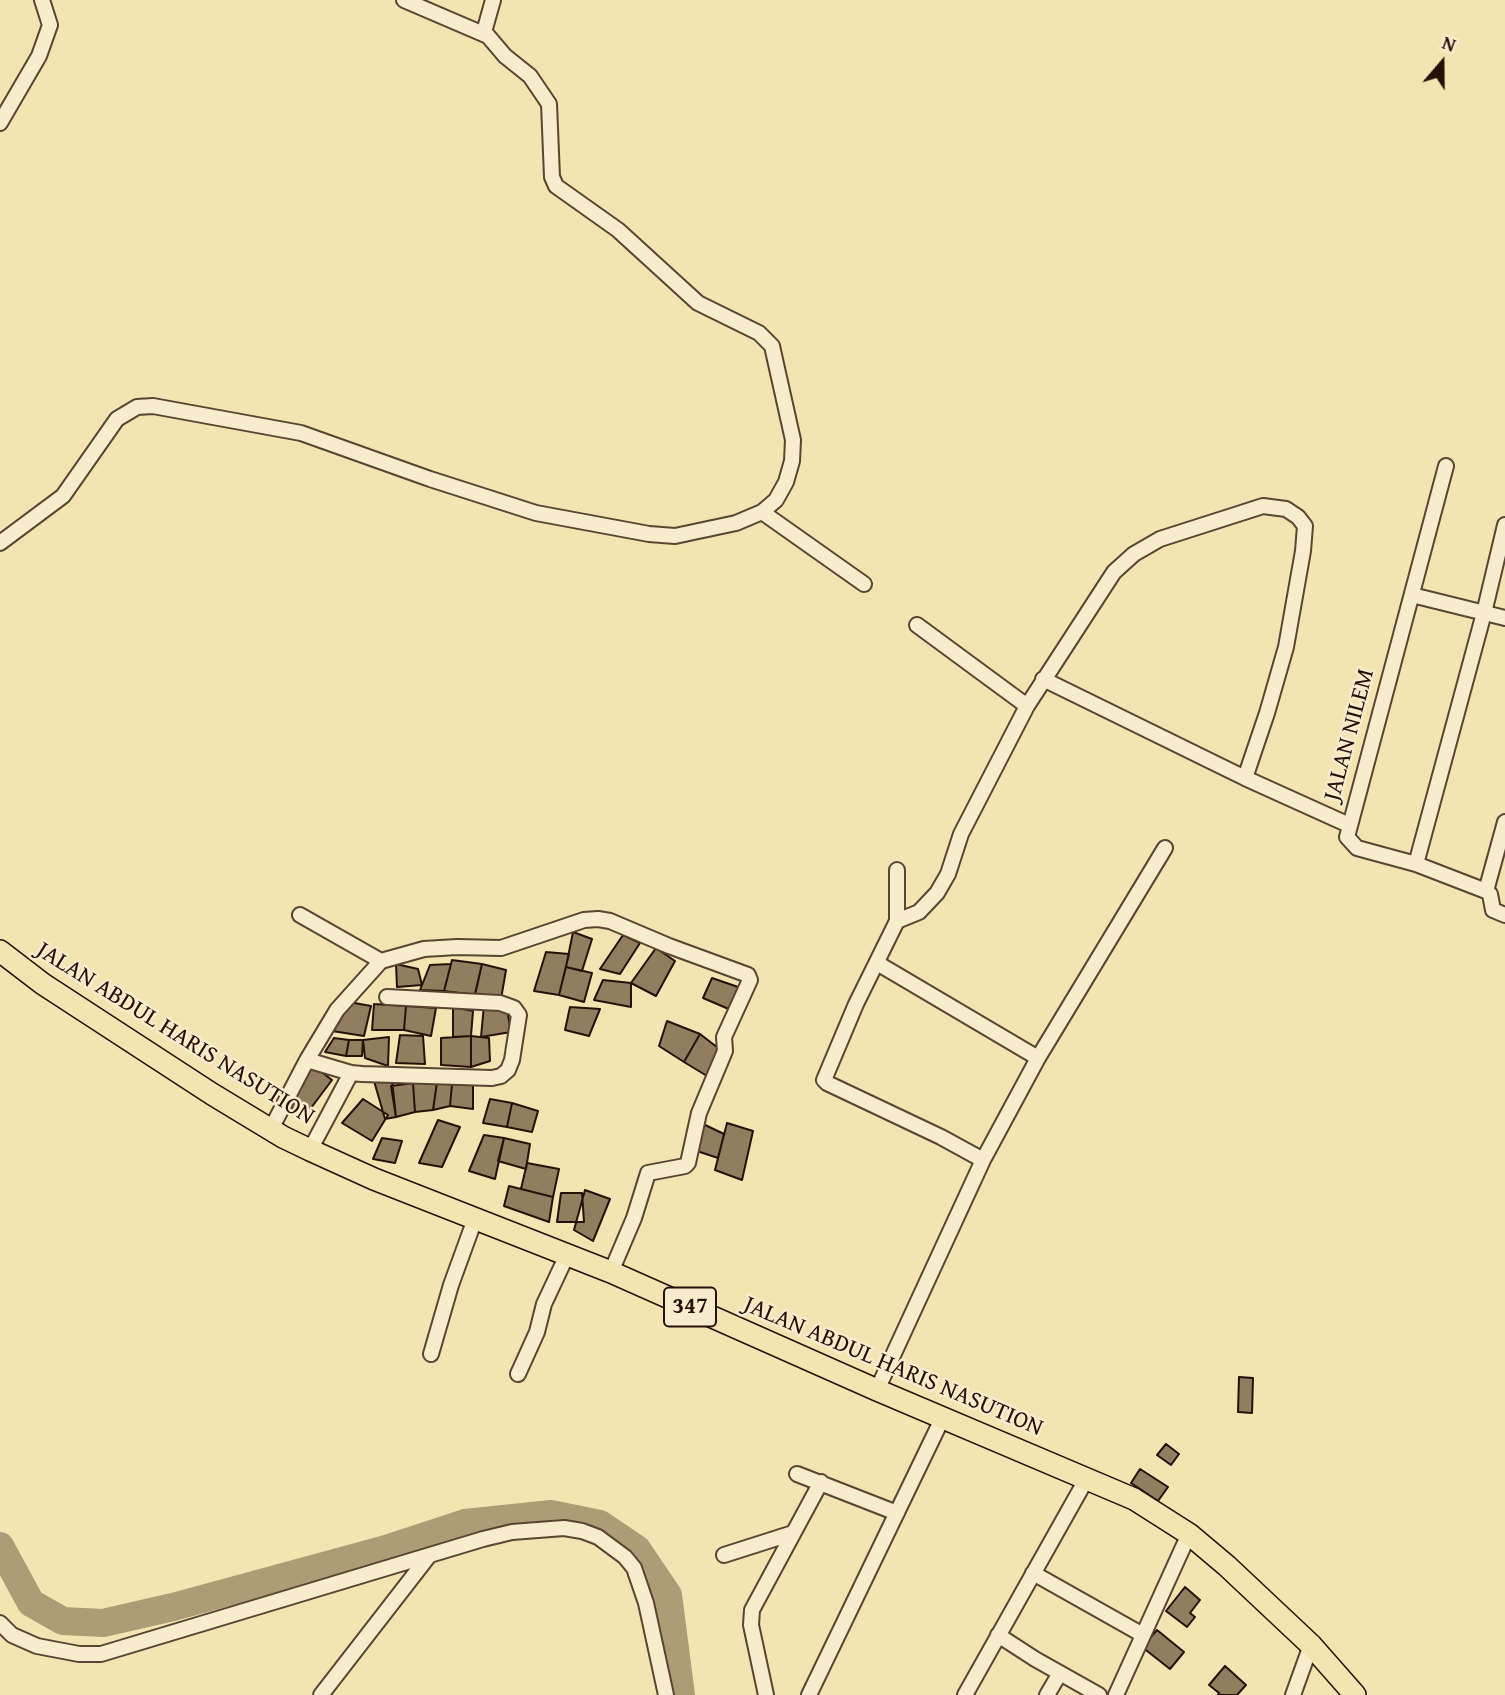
<!DOCTYPE html>
<style>
body{margin:0}
#map{position:relative;width:1505px;height:1695px;overflow:hidden;background:#f3e4b1;font-family:"Gentium Book Plus",serif}
canvas{display:block}
.north{position:absolute;left:1407px;top:28px;width:70px;height:70px;-webkit-text-stroke:5px #f7edcc;paint-order:stroke;rotate:20deg;font-size:19px;font-weight:700;line-height:28px;text-align:center;color:#280f07}
.north::after{content:'';display:block;margin:auto;width:24px;height:32px;background:#280f07;clip-path:polygon(50% 0,100% 100%,50% 72%,0 100%)}
</style>
<div id="map">
<canvas width="1505" height="1695"></canvas>
<div class="north">N</div>
</div>
<script>
const g = document.querySelector('canvas').getContext('2d');
g.lineJoin = 'round';
const poly = rows => new Path2D(rows.map(r => 'M' + r).join(''));
function stroke(path, color, width, dash) { g.strokeStyle = color; g.lineWidth = width; g.lineCap = dash ? 'butt' : 'round'; g.setLineDash(dash || []); g.stroke(path); }
function paint(path, color) { g.fillStyle = color; g.fill(path, 'evenodd'); }
function drawText(font, color, halo, rows, align = 'center') {
  g.font = font + ' "Gentium Book Plus",serif'; g.lineWidth = 5; g.setLineDash([]); g.textBaseline = 'middle'; g.strokeStyle = halo; g.fillStyle = color; for (const [text, x, y, turn = 0] of rows) {
    g.save(); g.translate(x, y); g.rotate((+turn || 0) * Math.PI / 180); g.textAlign = isNaN(turn) ? turn : align; if (halo) g.strokeText(text, 0, 0); g.fillText(text, 0, 0); g.restore();
  }
}
stroke(poly([
 [0,1546,31,1603,63,1621,103,1623,173,1607,386,1549,465,1523,551,1514,600,1524,637,1549,668,1595,681,1695]
]), '#ae9c77', 28);
const building = poly([
 [573,932,592,939,582,971,566,967,573,932],
 [623,935,640,943,620,974,600,969,623,935],
 [656,948,675,961,656,996,631,983,656,948],
 [546,952,569,954,559,995,534,991,546,952],
 [452,960,482,964,475,995,444,991,452,960],
 [396,964,418,969,422,985,397,987,396,964],
 [451,964,444,991,420,990,430,965,451,964],
 [482,964,506,970,501,999,474,998,482,964],
 [566,967,592,973,584,1002,559,995,566,967],
 [712,978,741,988,731,1010,703,998,712,978],
 [603,980,631,983,631,1007,594,1000,603,980],
 [349,1002,371,1006,364,1036,332,1031,349,1002],
 [374,1004,406,1006,404,1030,372,1030,374,1004],
 [484,1005,507,1009,511,1032,481,1037,484,1005],
 [406,1006,436,1008,431,1036,404,1030,406,1006],
 [453,1007,473,1011,471,1036,453,1037,453,1007],
 [570,1007,600,1009,589,1036,565,1030,570,1007],
 [667,1021,700,1034,684,1062,659,1046,667,1021],
 [700,1034,722,1051,707,1076,684,1062,700,1034],
 [400,1035,423,1036,425,1064,396,1063,400,1035],
 [471,1036,489,1038,490,1061,471,1067,471,1036],
 [471,1036,471,1067,441,1065,441,1038,471,1036],
 [389,1037,388,1066,365,1058,363,1040,389,1037],
 [334,1038,349,1040,346,1056,325,1052,334,1038],
 [349,1040,363,1040,362,1056,346,1056,349,1040],
 [311,1064,332,1080,305,1116,290,1107,311,1064],
 [392,1080,396,1117,385,1119,374,1081,392,1080],
 [473,1081,473,1109,450,1106,452,1084,473,1081],
 [437,1082,452,1084,450,1106,433,1110,437,1082],
 [437,1082,433,1110,415,1112,413,1083,437,1082],
 [413,1083,415,1112,396,1117,391,1086,413,1083],
 [363,1099,388,1115,372,1141,342,1123,363,1099],
 [490,1099,512,1103,507,1127,483,1123,490,1099],
 [512,1103,538,1111,532,1132,507,1127,512,1103],
 [438,1120,460,1127,442,1167,419,1163,438,1120],
 [727,1123,753,1131,742,1180,715,1170,727,1123],
 [703,1124,724,1134,718,1158,694,1150,703,1124],
 [484,1135,504,1138,495,1179,469,1171,484,1135],
 [382,1138,402,1141,395,1163,373,1159,382,1138],
 [504,1138,530,1144,526,1169,498,1161,504,1138],
 [527,1163,559,1169,553,1197,521,1189,527,1163],
 [509,1186,553,1197,549,1222,504,1206,509,1186],
 [585,1190,610,1199,593,1241,574,1230,585,1190],
 [561,1193,582,1193,584,1222,557,1222,561,1193],
 [1239,1377,1253,1378,1252,1413,1238,1412,1239,1377],
 [1166,1444,1179,1454,1171,1465,1157,1455,1166,1444],
 [1140,1469,1168,1487,1158,1501,1131,1483,1140,1469],
 [1185,1587,1200,1600,1190,1613,1195,1617,1187,1627,1166,1611,1185,1587],
 [1157,1630,1184,1652,1170,1669,1142,1647,1157,1630],
 [1225,1666,1246,1685,1237,1695,1218,1695,1219,1693,1209,1685,1225,1666]
]);
paint(building, '#927e5f');
stroke(building, '#280f07', 2);
const minor = poly([
 [484,32,493,0],
 [0,123,39,56,50,25,42,0],
 [1446,466,1347,837,1357,848,1416,864,1486,891,1490,894,1493,910,1505,915],
 [762,512,864,584],
 [0,543,63,496,117,419,137,407,153,406,301,433,430,479,536,513,649,534,675,536,736,523,762,512,776,500,786,482,792,461,793,440,772,346,759,333,698,303,618,230,556,186,552,177,549,104,530,76,505,56,488,36,404,0],
 [1412,595,1505,618],
 [917,625,1027,706,1114,572,1134,554,1160,539,1263,506,1286,509,1298,517,1305,526,1303,551,1286,647,1267,713,1245,778],
 [1043,679,1245,778,1349,825],
 [1416,864,1484,613,1505,525],
 [1486,891,1505,822],
 [300,915,381,961],
 [897,921,919,912,937,893,948,874,961,834,1027,706],
 [877,963,1038,1058],
 [307,1060,351,1073,362,1074,492,1078,501,1076,508,1070,512,1060,519,1015,514,1008,500,1003,387,997],
 [271,1129,307,1060,337,1010,381,961,424,949,457,947,501,948,584,920,598,919,610,921,669,946,748,975,750,980,724,1037,725,1051,699,1113,688,1163,685,1166,648,1173,634,1218,611,1272],
 [310,1150,351,1073],
 [983,1160,1038,1058,1165,848],
 [431,1354,451,1285,475,1219],
 [518,1374,537,1332,544,1304,567,1255],
 [877,1390,983,1160,941,1137,827,1083,824,1080,856,1004,897,921,897,870],
 [797,1474,897,1513],
 [724,1555,793,1533],
 [1033,1573,1143,1635],
 [0,1623,12,1635,37,1646,79,1654,101,1654,483,1539,512,1532,564,1528,582,1531,598,1537,625,1557,634,1568,646,1603,666,1695],
 [998,1635,1035,1659,1099,1695],
 [321,1695,428,1557],
 [766,1695,751,1625,752,1610,821,1482],
 [809,1695,943,1417],
 [965,1695,1087,1478],
 [1047,1695,1060,1673],
 [1116,1695,1189,1534],
 [1293,1695,1311,1645]
]);
const primary = poly([
 [0,951,43,984,212,1094,283,1137,310,1150,374,1179,611,1272,877,1390,1134,1499,1189,1534,1227,1566,1311,1645,1355,1695]
]);
stroke(minor, '#5b4432', 18);
stroke(primary, '#280f07', 24);
stroke(minor, '#f7edcc', 14);
stroke(primary, '#f3e4b1', 21);
for (const [x, y, w] of [
 [690,1307,52]
]) { const box = new Path2D(); box.roundRect(x - w / 2, y - 19.5, w, 39, 5); g.fillStyle = '#f7edcc'; g.fill(box); stroke(box, '#280f07', 2); }
drawText('bold 23px', '#280f07', null, [
 ["347",690,1307]
]);
drawText('24px', '#280f07', '#f7edcc', [
 ["JALAN NILEM",1350,735,-75],
 ["JALAN ABDUL HARIS NASUTION",175,1034,32],
 ["JALAN ABDUL HARIS NASUTION",893,1367,23]
]);
</script>
